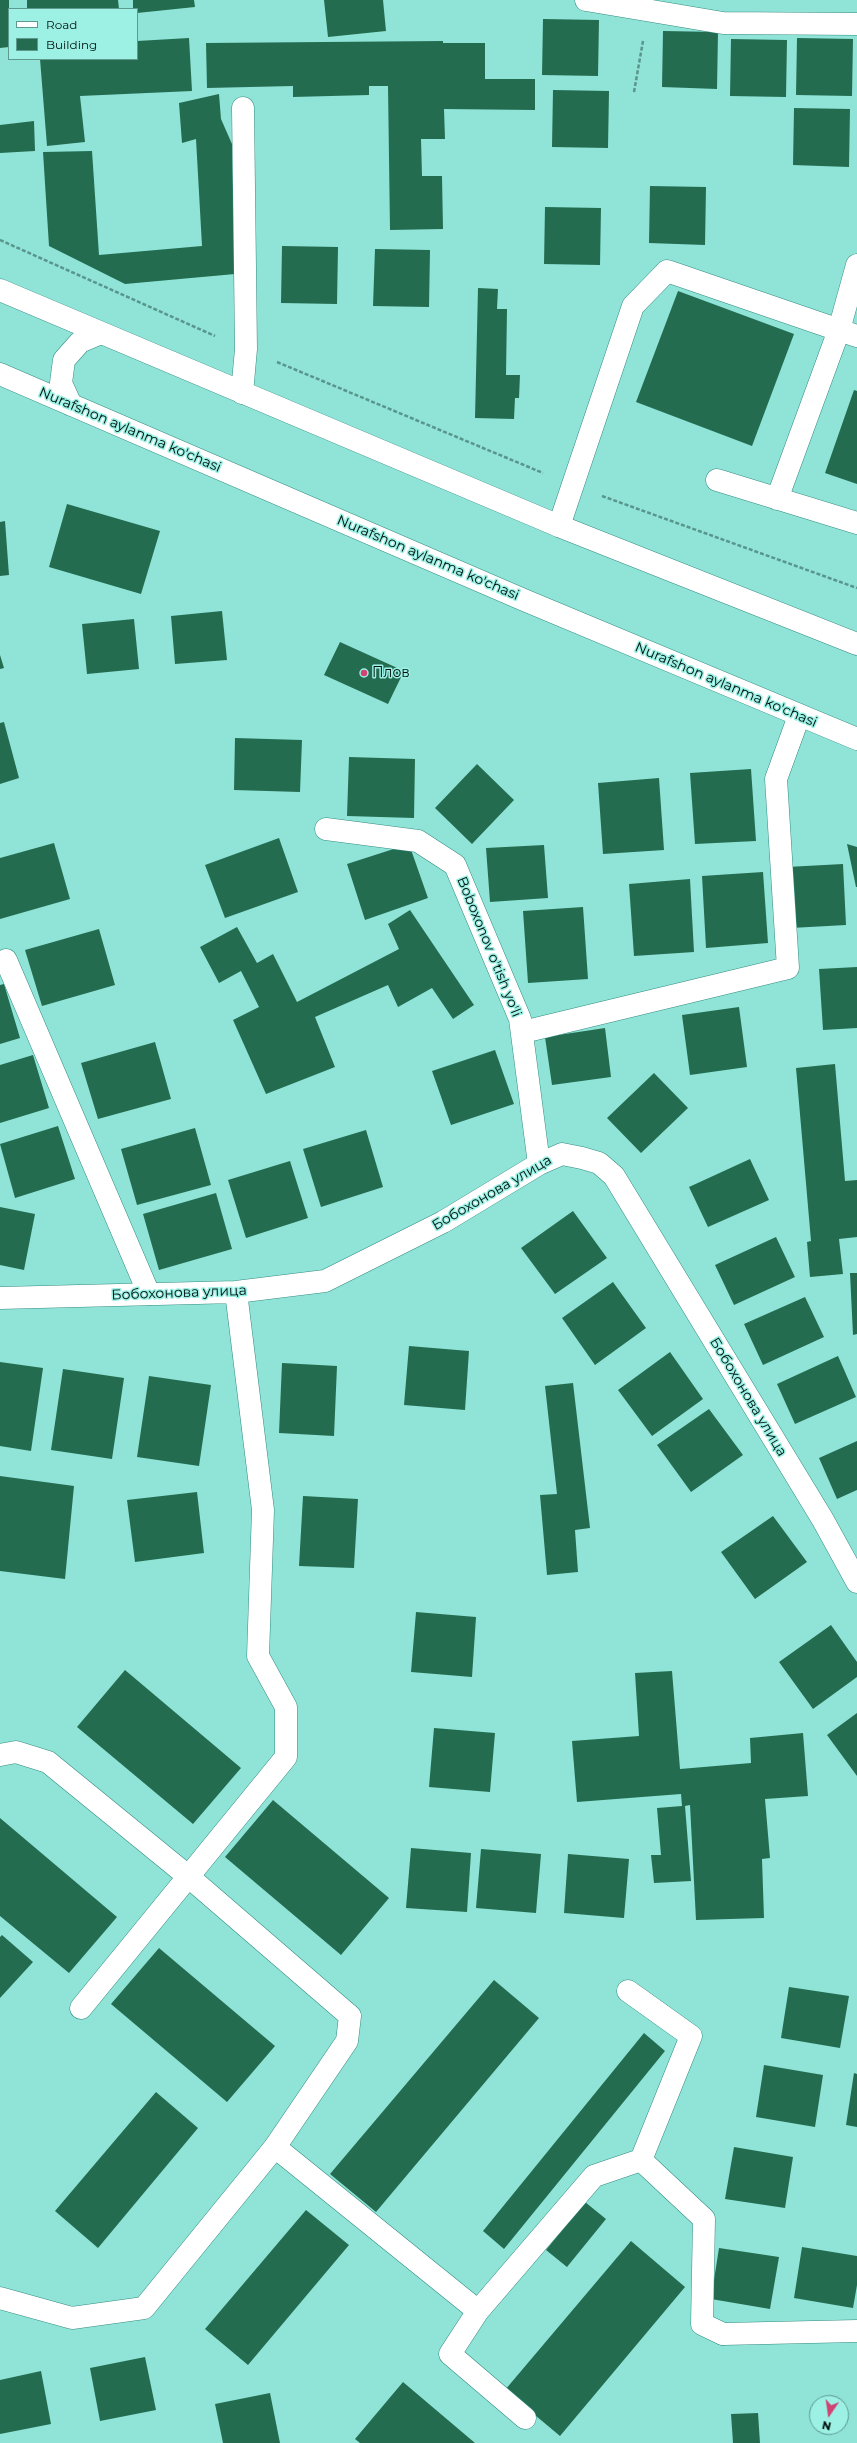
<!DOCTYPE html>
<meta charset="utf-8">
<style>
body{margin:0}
#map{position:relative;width:857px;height:2443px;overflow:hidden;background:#8fe4d7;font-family:Montserrat,sans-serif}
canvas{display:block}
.legend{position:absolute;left:8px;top:8px;width:130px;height:52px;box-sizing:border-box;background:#9cf1e4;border:1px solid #5e988f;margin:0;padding:5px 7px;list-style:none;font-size:12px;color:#00120f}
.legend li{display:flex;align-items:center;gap:8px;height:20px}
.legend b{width:20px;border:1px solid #5e988f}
.north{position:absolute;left:809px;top:2395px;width:40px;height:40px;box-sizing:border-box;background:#9cf1e4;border:1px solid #5e988f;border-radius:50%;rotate:193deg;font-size:11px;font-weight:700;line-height:16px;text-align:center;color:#00120f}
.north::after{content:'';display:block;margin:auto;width:14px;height:18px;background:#d04372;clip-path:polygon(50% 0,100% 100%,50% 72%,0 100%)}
</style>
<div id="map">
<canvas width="857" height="2443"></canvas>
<ul class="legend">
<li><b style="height:5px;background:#fff"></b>Road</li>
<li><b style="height:11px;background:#246c50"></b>Building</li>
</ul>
<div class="north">N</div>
</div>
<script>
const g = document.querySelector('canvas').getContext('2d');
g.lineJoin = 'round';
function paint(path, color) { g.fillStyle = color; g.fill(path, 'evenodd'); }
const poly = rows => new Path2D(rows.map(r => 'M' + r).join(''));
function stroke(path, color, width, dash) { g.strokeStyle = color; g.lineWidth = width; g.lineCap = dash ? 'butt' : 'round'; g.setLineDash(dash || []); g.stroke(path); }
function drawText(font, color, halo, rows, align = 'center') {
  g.font = font + ' Montserrat,sans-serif'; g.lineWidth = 3; g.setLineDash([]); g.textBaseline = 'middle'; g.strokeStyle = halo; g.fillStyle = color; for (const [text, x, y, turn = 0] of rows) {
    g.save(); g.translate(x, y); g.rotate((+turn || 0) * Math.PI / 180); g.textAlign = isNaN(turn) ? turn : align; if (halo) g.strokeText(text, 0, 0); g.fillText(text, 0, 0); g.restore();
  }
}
paint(poly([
 [0,0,9,0,9,47,0,48],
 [27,0,118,0,119,9,27,9],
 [133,0,194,0,195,7,137,13,137,9,133,9],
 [324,0,383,0,386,31,328,37],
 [543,19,599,20,598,76,542,75],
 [663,31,718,32,717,89,662,87],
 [189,38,192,91,80,96,85,142,47,146,40,59,137,59,137,41],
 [797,38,853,39,852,96,796,95],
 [731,39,787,40,786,97,730,96],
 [443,41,443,43,485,43,485,79,535,79,535,110,444,109,445,139,421,139,422,176,442,176,443,229,390,230,388,86,369,86,369,95,293,97,293,86,207,88,206,43],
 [553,90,609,91,608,148,552,147],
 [219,94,221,119,232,144,235,274,125,284,49,246,43,152,92,151,99,255,202,246,196,139,182,143,179,103],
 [794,108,850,109,849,167,793,165],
 [34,121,35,151,0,153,0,125],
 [650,186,706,187,705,245,649,243],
 [545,207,601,208,600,265,544,264],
 [282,246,338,247,337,304,281,303],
 [375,249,430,250,429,307,373,306],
 [478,288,498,289,497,309,507,309,506,375,520,375,519,398,515,398,514,419,475,418],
 [678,291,794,334,752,446,636,402],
 [854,390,857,391,857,484,825,473],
 [67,504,160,531,141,594,49,567],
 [5,521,9,575,0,576,0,522],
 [222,611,227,660,175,664,171,616],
 [134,619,139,669,87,674,82,624],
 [340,642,404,671,388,704,324,675],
 [0,655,4,668,0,669],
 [4,722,19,778,0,784,0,723],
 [235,738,302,740,300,792,234,790],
 [349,757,415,759,414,818,347,816],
 [477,764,514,800,472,844,435,808],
 [751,769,756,841,695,844,690,773],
 [659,778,664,850,603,854,598,783],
 [279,838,298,892,225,918,205,865],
 [54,843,70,899,0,919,0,858],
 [409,844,428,898,365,920,347,864],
 [847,844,857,847,857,887,856,887],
 [544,845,548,898,490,902,486,848],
 [843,864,846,925,791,928,787,867],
 [763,872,768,943,706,948,702,876],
 [690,879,694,952,634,956,629,884],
 [583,907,588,979,528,983,523,911],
 [410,910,474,1005,453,1019,432,988,398,1007,388,985,315,1017,335,1067,266,1094,233,1020,259,1007,241,971,219,983,200,947,237,927,257,963,273,954,297,1002,399,949,388,924],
 [99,929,115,985,42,1006,25,950],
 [857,967,857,1028,823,1030,819,969],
 [4,984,20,1038,0,1044,0,985],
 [739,1007,747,1067,690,1075,682,1015],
 [605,1028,611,1077,552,1085,545,1037],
 [155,1042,171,1099,98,1119,81,1063],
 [495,1050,514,1104,451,1125,432,1071],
 [33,1055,49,1108,0,1123,0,1065],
 [835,1064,845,1181,857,1180,857,1237,839,1239,843,1274,810,1277,807,1242,811,1241,796,1068],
 [654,1073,688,1108,641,1153,607,1118],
 [58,1126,75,1179,15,1198,0,1144],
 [195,1128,211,1185,137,1205,121,1149],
 [366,1130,383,1187,321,1207,303,1149],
 [750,1159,769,1200,708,1227,689,1187],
 [290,1161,308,1218,246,1238,228,1180],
 [216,1193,232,1249,159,1270,143,1214],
 [0,1207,35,1214,24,1270,0,1265],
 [573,1211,607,1258,555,1294,521,1248],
 [776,1237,795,1277,734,1305,715,1265],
 [850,1273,857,1273,857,1334,853,1335],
 [613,1282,646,1328,595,1365,562,1318],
 [805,1297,824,1337,763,1365,744,1324],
 [409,1346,469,1351,465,1410,404,1405],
 [670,1352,703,1399,652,1436,618,1390],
 [838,1356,856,1397,795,1424,777,1384],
 [0,1362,43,1368,31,1451,0,1446],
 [282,1363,337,1366,334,1436,279,1433],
 [63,1369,124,1378,112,1459,51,1450],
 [149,1376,211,1385,199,1466,137,1457],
 [573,1383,590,1528,575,1530,578,1572,547,1575,540,1495,557,1494,545,1386],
 [709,1409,743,1455,691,1492,657,1445],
 [857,1441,857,1490,837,1499,819,1458],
 [0,1476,74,1486,65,1579,0,1571],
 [197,1492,204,1553,135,1562,127,1500],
 [303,1496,358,1499,354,1568,299,1566],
 [773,1516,807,1562,755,1599,721,1552],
 [416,1612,476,1617,472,1677,411,1672],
 [831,1625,857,1662,857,1677,813,1709,779,1662],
 [125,1670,241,1768,193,1824,77,1727],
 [672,1671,680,1769,751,1763,750,1738,803,1733,808,1796,765,1799,770,1858,762,1859,764,1918,696,1920,690,1805,685,1806,691,1881,654,1883,651,1855,661,1855,657,1808,682,1806,681,1794,577,1802,572,1741,639,1736,635,1673],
 [857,1713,857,1776,827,1735],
 [434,1728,495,1733,490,1792,429,1787],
 [273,1800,389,1898,341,1955,225,1857],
 [0,1818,117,1917,69,1973,0,1916],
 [411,1848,471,1853,467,1912,406,1908],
 [481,1849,541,1854,536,1913,476,1908],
 [568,1854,629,1859,624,1918,564,1913],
 [2,1935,33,1962,0,1998,0,1937],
 [159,1948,275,2046,227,2102,111,2004],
 [494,1980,539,2018,376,2212,330,2174],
 [789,1987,849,1996,840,2048,781,2038],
 [644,2033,665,2051,504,2249,483,2231],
 [764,2065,823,2075,815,2127,756,2117],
 [854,2073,857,2074,857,2127,846,2125],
 [156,2092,198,2128,98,2248,55,2211],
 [734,2147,793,2157,785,2208,725,2199],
 [585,2202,606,2219,567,2267,546,2250],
 [306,2210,349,2245,248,2365,205,2329],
 [631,2241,685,2287,560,2436,505,2390],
 [802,2247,857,2256,857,2285,853,2308,794,2298],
 [719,2248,779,2257,770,2309,711,2299],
 [145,2357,156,2410,100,2421,90,2368],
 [41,2371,51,2424,0,2434,0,2380],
 [403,2382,475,2443,360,2443,355,2439],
 [270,2393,280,2443,223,2443,215,2404],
 [758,2413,760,2443,733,2443,731,2414]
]), '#246c50');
const lane = poly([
 [586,0,723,23,857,24],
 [242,393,246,349,243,108],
 [717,480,857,523],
 [777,499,839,330,857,336],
 [6,960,149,1294],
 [523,1032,788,968,776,779,799,716],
 [628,1991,691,2036,641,2160],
 [275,2147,478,2311],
 [525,2418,450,2354,478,2311,594,2176,641,2160,704,2219,702,2324,723,2334]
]);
const street = poly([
 [559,526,633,306,667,271,839,330,857,265],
 [326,829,418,841,455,865,520,1019,539,1164],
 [0,1298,236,1292,325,1281,443,1222,539,1164,562,1154,582,1158,599,1163,614,1176,823,1520,857,1582],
 [0,1755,16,1752,48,1762,189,1877,350,2016,347,2041,275,2147,144,2308,72,2318,0,2298],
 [81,2008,286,1757,286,1707,258,1656,263,1510,236,1292],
 [723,2334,857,2331]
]);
const primary = poly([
 [0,290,559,526,857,644],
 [0,374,524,600,857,739],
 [71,405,61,383,64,360,80,342,101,333]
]);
stroke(lane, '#348c81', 23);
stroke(street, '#348c81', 23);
stroke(primary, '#348c81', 23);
stroke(poly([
 [634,92,643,41],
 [0,240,215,336],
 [277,362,543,473],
 [602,496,857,588]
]), '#59958c', 2.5, [4, 2]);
stroke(lane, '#fff', 22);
stroke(street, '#fff', 22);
stroke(primary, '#fff', 22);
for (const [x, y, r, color] of [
 [364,673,4,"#d04372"]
]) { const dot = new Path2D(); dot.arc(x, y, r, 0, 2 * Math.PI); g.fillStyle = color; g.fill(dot); stroke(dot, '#9cf1e4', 1.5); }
drawText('14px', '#00120f', '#9cf1e4', [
 ["Nurafshon aylanma ko'chasi",130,430,23],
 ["Nurafshon aylanma ko'chasi",428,558,23],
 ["Nurafshon aylanma ko'chasi",726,685,23],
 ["Boboxonov o'tish yo'li",489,947,68],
 ["Бобохонова улица",492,1193,-30],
 ["Бобохонова улица",179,1293,-2],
 ["Бобохонова улица",748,1397,59]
]);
drawText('14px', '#00120f', '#9cf1e4', [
 ["Плов",372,673]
], 'left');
</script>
